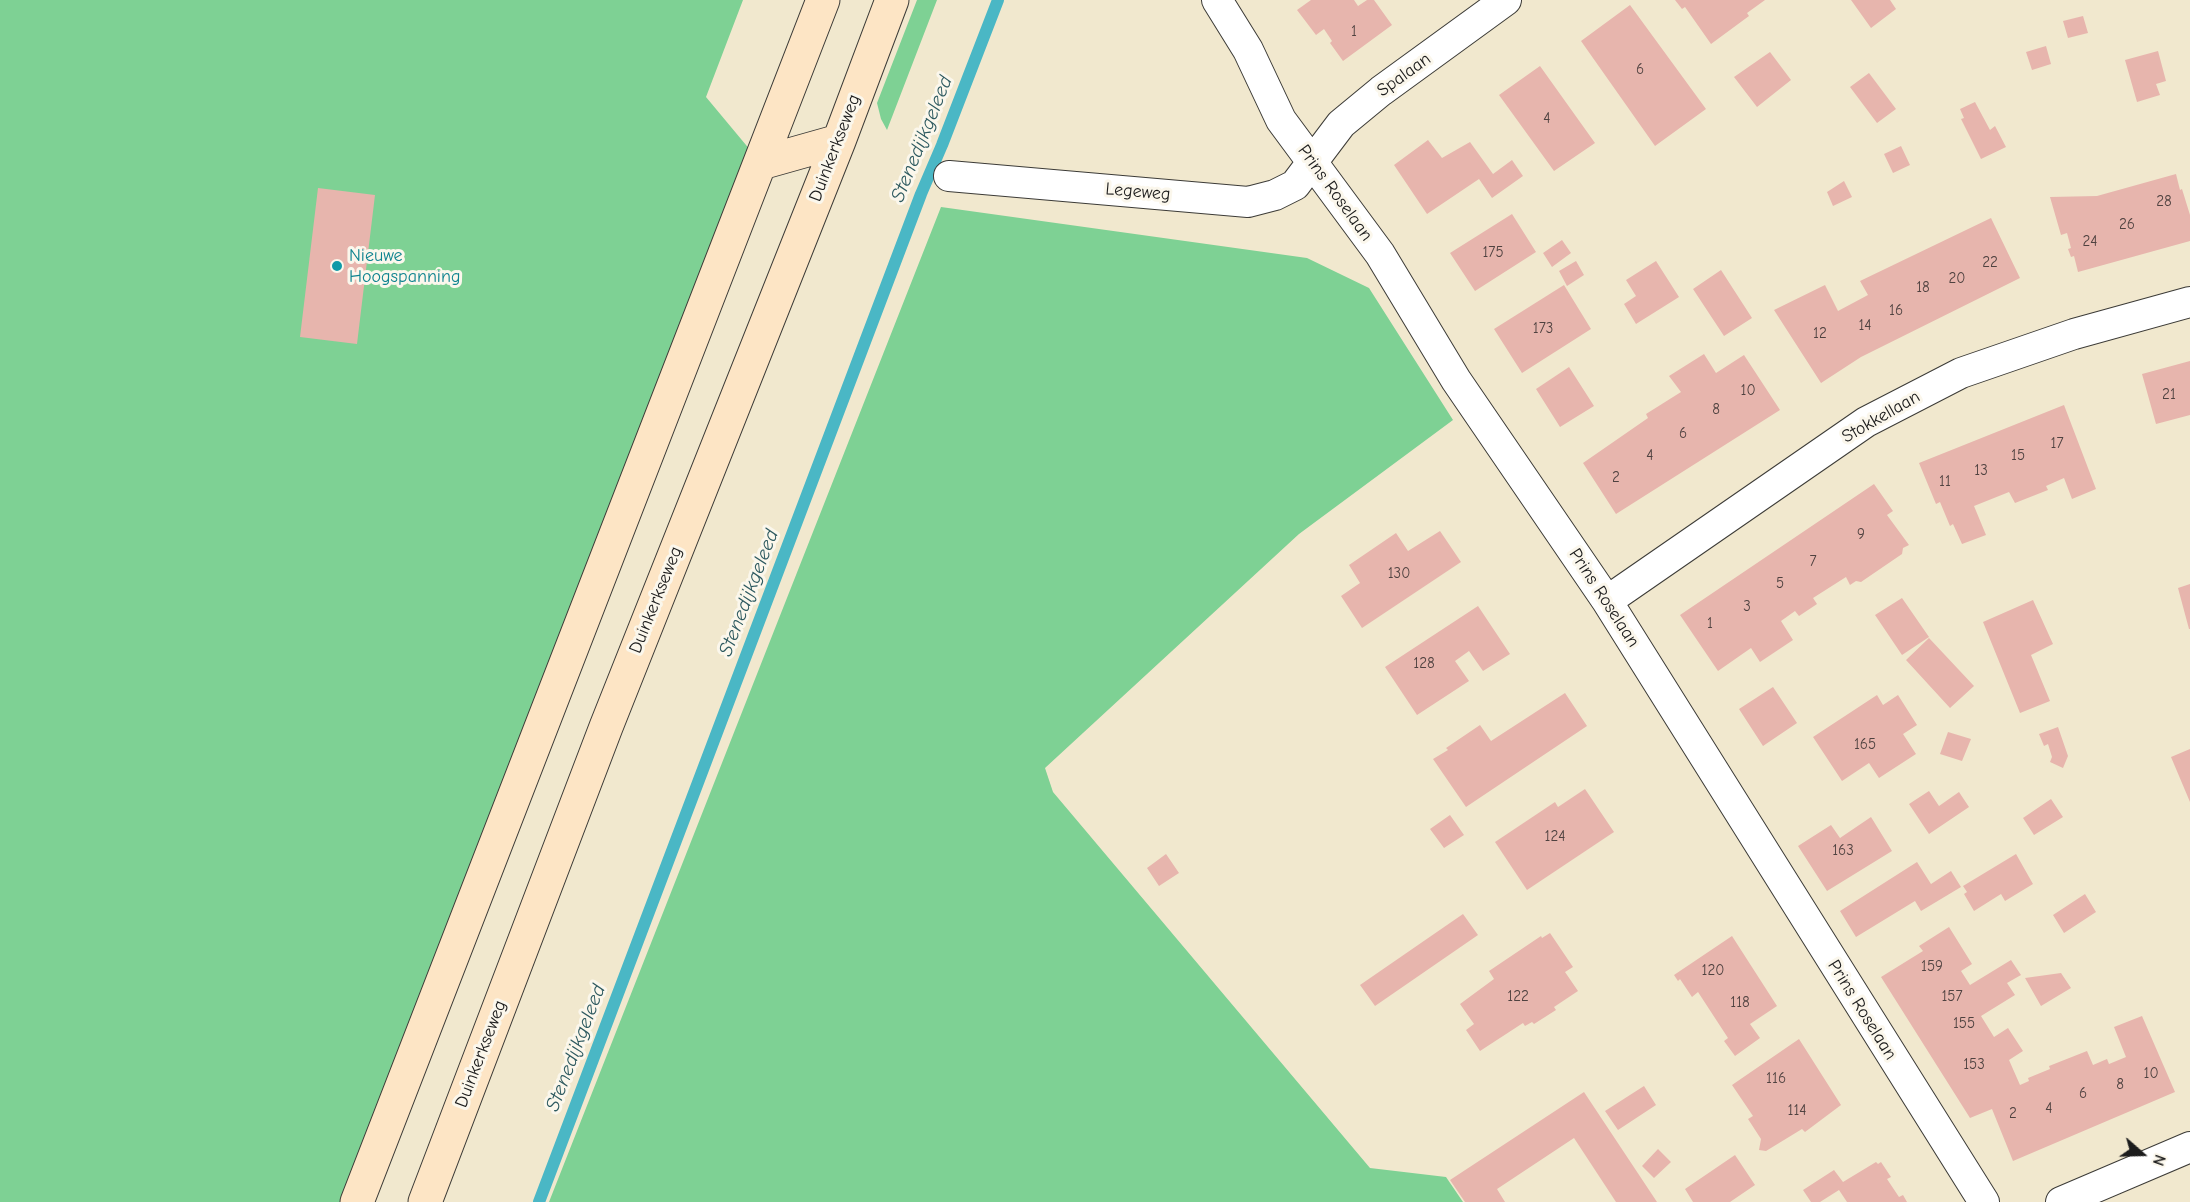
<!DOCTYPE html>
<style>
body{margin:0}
#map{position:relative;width:2190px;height:1202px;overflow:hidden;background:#f1e8ce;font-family:"Comic Neue",sans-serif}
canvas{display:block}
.north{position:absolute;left:2112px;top:1124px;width:60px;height:60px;-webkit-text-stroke:4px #fbf7ec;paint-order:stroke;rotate:110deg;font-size:16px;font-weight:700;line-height:24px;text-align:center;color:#1c1c1c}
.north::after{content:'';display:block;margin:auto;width:21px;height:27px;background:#1c1c1c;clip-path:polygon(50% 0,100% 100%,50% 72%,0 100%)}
</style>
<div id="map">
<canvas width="2190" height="1202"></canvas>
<div class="north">N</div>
</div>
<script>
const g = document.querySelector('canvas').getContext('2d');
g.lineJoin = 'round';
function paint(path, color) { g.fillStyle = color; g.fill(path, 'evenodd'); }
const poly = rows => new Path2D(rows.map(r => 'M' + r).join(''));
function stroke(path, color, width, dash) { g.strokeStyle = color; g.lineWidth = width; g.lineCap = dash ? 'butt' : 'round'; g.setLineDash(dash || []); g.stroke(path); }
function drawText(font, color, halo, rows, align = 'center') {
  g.font = font + ' "Comic Neue",sans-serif'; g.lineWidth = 6; g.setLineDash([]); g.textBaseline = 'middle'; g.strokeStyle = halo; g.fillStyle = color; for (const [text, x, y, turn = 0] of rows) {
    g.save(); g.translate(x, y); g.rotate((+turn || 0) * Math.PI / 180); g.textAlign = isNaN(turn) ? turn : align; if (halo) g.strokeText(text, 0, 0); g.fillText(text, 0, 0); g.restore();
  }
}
paint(poly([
 [0,0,743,0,706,97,761,163,357,1202,0,1202],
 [917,0,937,0,887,130,881,119,877,103],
 [941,207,1307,258,1369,288,1453,420,1299,534,1045,768,1053,792,1370,1168,1446,1177,1463,1202,549,1202]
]), '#7ed194');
stroke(poly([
 [539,1202,921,194,942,145,998,0]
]), '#4ab7c5', 12);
paint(poly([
 [1311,0,1354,0,1358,6,1367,0,1374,0,1392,25,1343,61,1330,43,1332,41,1324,29,1316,35,1297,10],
 [1675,0,1765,0,1747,13,1749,16,1711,44,1685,7,1682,9],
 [1851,0,1890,0,1896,9,1871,28],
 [1630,5,1706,109,1655,146,1581,41],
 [2083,16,2088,33,2068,38,2063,21],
 [2046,46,2051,64,2032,70,2026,52],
 [2158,51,2166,81,2156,84,2160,95,2137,102,2125,60],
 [1770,52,1791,80,1757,107,1734,77],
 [1540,66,1595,143,1554,171,1499,95],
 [1869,73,1896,109,1877,123,1850,87],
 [1975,102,1990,130,1995,126,2006,147,1981,159,1961,119,1964,118,1960,109],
 [1428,140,1442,158,1470,142,1493,174,1512,160,1523,176,1492,198,1479,179,1427,214,1394,165],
 [1901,146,1910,165,1893,173,1884,154],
 [2176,174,2180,190,2182,189,2190,215,2190,241,2078,272,2074,256,2071,257,2068,249,2071,248,2067,233,2061,235,2050,197,2097,196],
 [1844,181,1852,197,1833,206,1827,192],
 [318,188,375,195,357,344,300,337],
 [1512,214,1536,252,1475,291,1450,253],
 [1991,218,2020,278,1861,357,1821,383,1774,310,1825,285,1838,311,1868,295,1860,281],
 [1562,240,1571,253,1552,267,1543,253],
 [1576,261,1584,275,1567,286,1559,271],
 [1656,261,1679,297,1636,324,1624,304,1636,296,1626,280],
 [1721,270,1752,318,1724,336,1693,289],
 [1564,285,1591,329,1522,373,1494,329],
 [1704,354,1716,373,1744,355,1780,410,1616,514,1583,463,1648,418,1646,414,1681,392,1669,376],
 [2190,361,2190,415,2156,424,2142,374],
 [1569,367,1594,406,1560,427,1536,389],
 [2064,405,2096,489,2072,499,2064,478,2046,486,2048,490,2015,503,2009,492,1974,506,1986,535,1962,544,1953,524,1950,526,1940,502,1936,504,1919,463],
 [1874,484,1893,511,1887,515,1909,545,1903,548,1902,554,1861,582,1856,581,1850,585,1846,577,1813,598,1817,604,1799,616,1795,611,1781,621,1793,640,1760,662,1751,648,1718,671,1680,615],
 [1440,531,1461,562,1362,628,1341,596,1360,583,1349,565,1396,533,1408,551],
 [2190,584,2190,629,2189,629,2178,588],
 [1902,598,1929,637,1902,655,1875,615],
 [2033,600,2053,644,2031,655,2050,701,2020,713,1983,622],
 [1478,606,1510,654,1483,671,1469,651,1455,661,1469,681,1417,715,1385,667],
 [1929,638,1974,686,1950,708,1906,660],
 [1773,687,1797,723,1763,746,1739,709],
 [1565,693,1587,726,1466,807,1433,759,1448,750,1446,748,1480,725,1491,741],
 [1877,695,1883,705,1898,695,1917,725,1903,734,1916,754,1879,778,1869,763,1842,781,1813,737],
 [2058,727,2068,756,2063,768,2050,762,2052,757,2048,744,2044,746,2039,734],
 [1948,732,1971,739,1962,761,1940,754],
 [2190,749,2190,802,2171,757],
 [1585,789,1614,832,1527,890,1495,842,1555,802,1558,807],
 [1929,791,1939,806,1959,792,1969,807,1929,834,1909,804],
 [2051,799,2063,817,2034,835,2023,818],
 [1450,815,1464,835,1444,848,1430,829],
 [1871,817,1892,851,1827,891,1798,846,1831,825,1840,838],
 [1166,854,1179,873,1159,886,1147,868],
 [2016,854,2033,884,2005,901,2001,894,1974,911,1964,894,1967,892,1963,886],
 [1917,862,1931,884,1951,871,1961,887,1921,911,1915,901,1856,937,1840,911],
 [2085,894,2096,912,2064,933,2053,915],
 [1463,914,1478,935,1375,1006,1360,985],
 [1949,927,1972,964,1961,971,1970,985,2011,960,2021,975,2007,983,2015,995,1981,1016,1994,1037,2008,1028,2023,1051,2009,1060,2020,1085,2029,1081,2028,1078,2050,1069,2049,1066,2087,1051,2093,1065,2107,1059,2109,1064,2126,1057,2114,1027,2142,1016,2175,1092,2013,1161,1992,1109,1970,1118,1881,977,1923,951,1919,946],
 [1550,933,1573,967,1565,972,1578,991,1554,1007,1556,1010,1534,1024,1532,1022,1525,1026,1523,1023,1480,1051,1466,1030,1474,1024,1460,1004,1494,979,1489,971,1541,936,1542,938],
 [1732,936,1777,1006,1750,1024,1760,1038,1735,1056,1724,1041,1728,1038,1698,992,1692,997,1680,979,1678,981,1674,975],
 [2061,973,2071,988,2041,1006,2025,978],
 [1799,1039,1841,1105,1805,1132,1802,1129,1766,1151,1759,1150,1761,1139,1748,1119,1753,1116,1732,1085],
 [1644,1086,1656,1105,1618,1130,1605,1111],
 [1584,1092,1657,1202,1616,1202,1574,1138,1497,1189,1505,1202,1465,1202,1450,1180],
 [1658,1149,1671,1162,1654,1178,1642,1166],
 [1735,1155,1755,1185,1730,1202,1693,1202,1685,1189],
 [1876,1162,1878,1164,1881,1162,1891,1177,1887,1179,1899,1197,1903,1195,1907,1202,1847,1202,1839,1190,1820,1202,1811,1202,1803,1190,1834,1170,1843,1182]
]), '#e7b5ad');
const street = poly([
 [1217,0,1248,50,1281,120,1380,254,1456,380,1607,601,1984,1202],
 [949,176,1248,202,1275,195,1295,185,1341,124,1381,91,1506,0],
 [1607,601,1866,422,1961,373,2074,334,2190,302],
 [2061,1202,2190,1147]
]);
const secondary = poly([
 [761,163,839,141],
 [357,1202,823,0],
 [425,1202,606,727,839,141,892,0]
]);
stroke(street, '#3c3b37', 32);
stroke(secondary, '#3c3b37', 35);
stroke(street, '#fff', 30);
stroke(secondary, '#fde5c5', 33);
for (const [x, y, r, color] of [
 [337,266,6,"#0f9aa8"]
]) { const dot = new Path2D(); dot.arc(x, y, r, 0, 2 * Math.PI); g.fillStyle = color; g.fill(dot); stroke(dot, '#fbf7ec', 2); }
drawText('15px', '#4f4240', null, [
 ["1",1354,32],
 ["6",1640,70],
 ["4",1547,119],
 ["28",2164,202],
 ["26",2127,225],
 ["24",2090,242],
 ["175",1493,253],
 ["22",1990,263],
 ["20",1957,279],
 ["18",1923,288],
 ["16",1896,311],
 ["14",1865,326],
 ["173",1543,329],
 ["12",1820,334],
 ["10",1748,391],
 ["21",2169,395],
 ["8",1716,410],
 ["6",1683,434],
 ["17",2057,444],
 ["4",1650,456],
 ["15",2018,456],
 ["13",1981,471],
 ["2",1616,478],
 ["11",1945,482],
 ["9",1861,535],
 ["7",1813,562],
 ["130",1399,574],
 ["5",1780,584],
 ["3",1747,607],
 ["1",1710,624],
 ["128",1424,664],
 ["165",1865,745],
 ["124",1555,837],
 ["163",1843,851],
 ["159",1932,967],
 ["120",1713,971],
 ["122",1518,997],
 ["157",1952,997],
 ["118",1740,1003],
 ["155",1964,1024],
 ["153",1974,1065],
 ["10",2151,1074],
 ["116",1776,1079],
 ["8",2120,1085],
 ["6",2083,1094],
 ["4",2049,1109],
 ["114",1797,1111],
 ["2",2013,1114]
]);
drawText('18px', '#1c1c1c', '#fbf7ec', [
 ["Spalaan",1404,75,-36],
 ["Duinkerkseweg",835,148,-69],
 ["Legeweg",1138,192,5],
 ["Prins Roselaan",1335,193,54],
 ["Stokkellaan",1881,417,-30],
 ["Prins Roselaan",1604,598,57],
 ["Duinkerkseweg",656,600,-68],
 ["Prins Roselaan",1862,1010,58],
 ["Duinkerkseweg",481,1054,-69]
]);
drawText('18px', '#0d838f', '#fbf7ec', [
 ["Nieuwe",349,256],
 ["Hoogspanning",349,277]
], 'left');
drawText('italic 20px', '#2e5a60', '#fbf7ec', [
 ["Stenedijkgeleed",922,139,-68],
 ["Stenedijkgeleed",749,593,-69],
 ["Stenedijkgeleed",576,1048,-69]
]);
</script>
